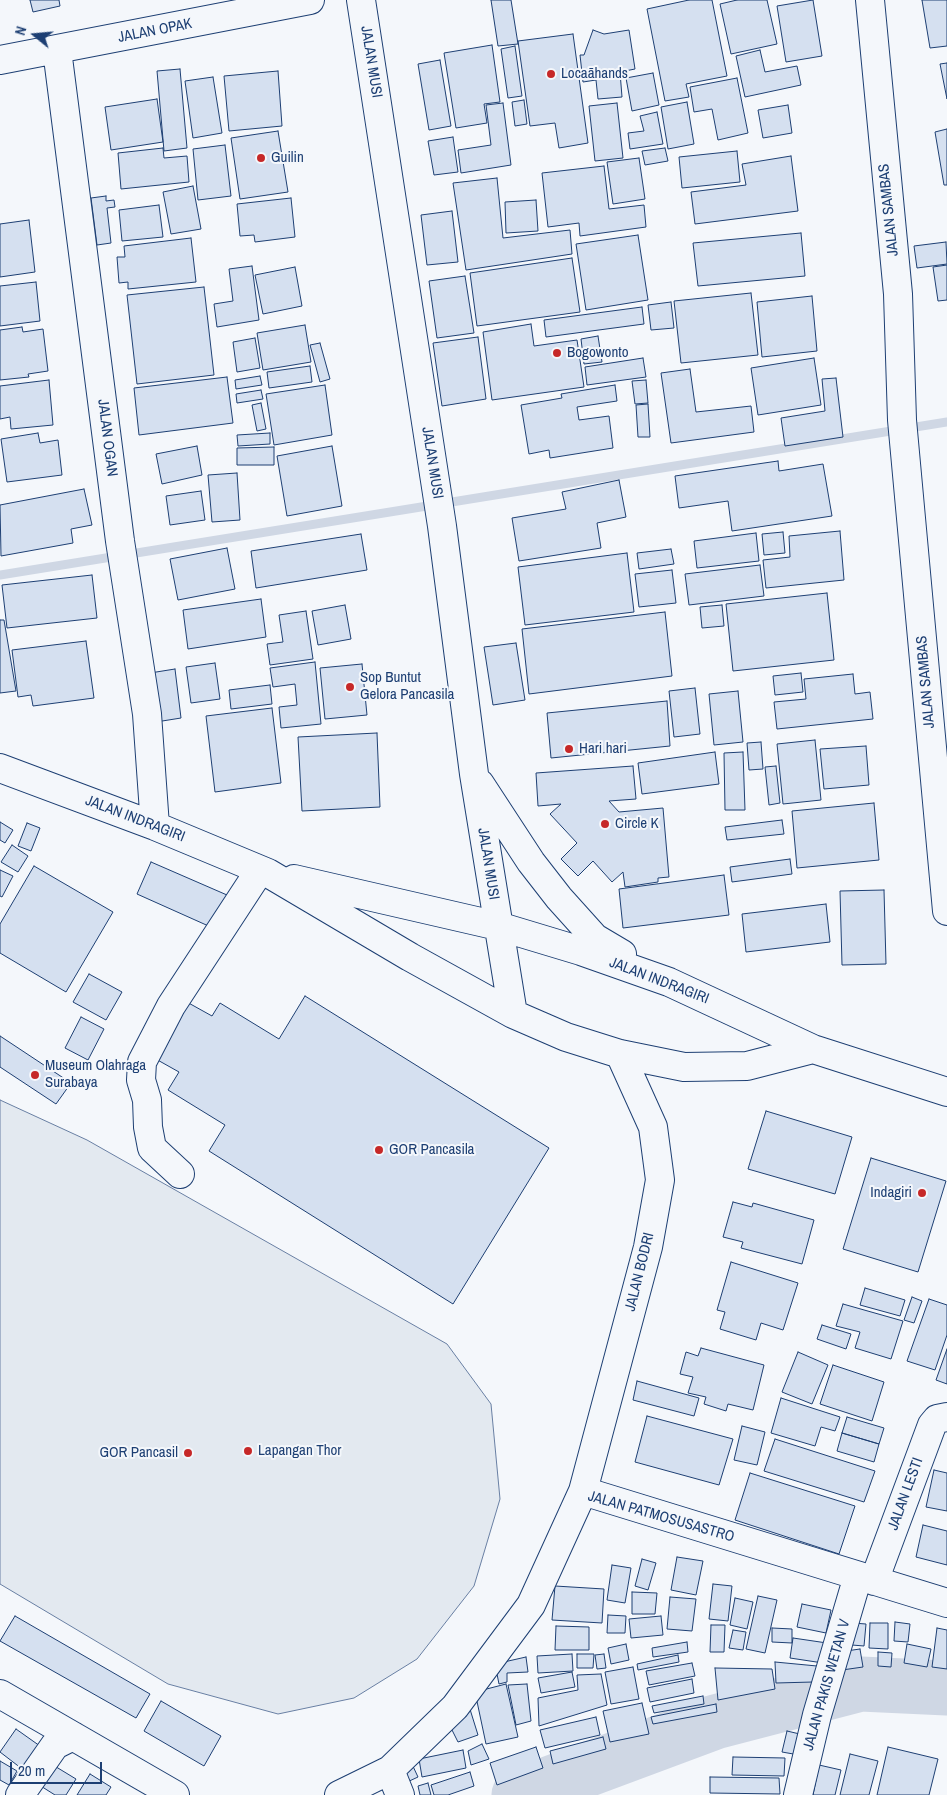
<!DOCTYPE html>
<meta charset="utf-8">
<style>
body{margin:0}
#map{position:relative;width:947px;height:1795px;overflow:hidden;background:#f4f7fb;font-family:"Archivo Narrow",sans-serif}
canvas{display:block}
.north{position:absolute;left:10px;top:10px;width:50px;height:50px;-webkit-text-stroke:4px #f4f7fb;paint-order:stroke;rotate:287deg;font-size:14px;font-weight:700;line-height:20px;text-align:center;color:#1d3f73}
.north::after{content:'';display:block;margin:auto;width:18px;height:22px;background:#1d3f73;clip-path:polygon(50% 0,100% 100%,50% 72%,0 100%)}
.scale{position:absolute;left:10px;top:1762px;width:92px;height:22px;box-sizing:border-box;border:2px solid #1d3f73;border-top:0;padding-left:6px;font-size:15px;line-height:18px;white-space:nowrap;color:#1d3f73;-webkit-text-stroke:4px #f4f7fb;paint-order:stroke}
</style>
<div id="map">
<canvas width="947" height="1795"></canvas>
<div class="north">N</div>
<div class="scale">20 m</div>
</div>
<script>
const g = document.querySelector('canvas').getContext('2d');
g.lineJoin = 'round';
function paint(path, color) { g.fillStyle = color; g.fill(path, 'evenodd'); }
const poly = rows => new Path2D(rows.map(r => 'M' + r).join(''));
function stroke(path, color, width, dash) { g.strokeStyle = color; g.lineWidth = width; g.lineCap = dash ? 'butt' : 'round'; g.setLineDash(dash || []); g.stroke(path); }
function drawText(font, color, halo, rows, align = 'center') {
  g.font = font + ' "Archivo Narrow",sans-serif'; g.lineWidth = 4; g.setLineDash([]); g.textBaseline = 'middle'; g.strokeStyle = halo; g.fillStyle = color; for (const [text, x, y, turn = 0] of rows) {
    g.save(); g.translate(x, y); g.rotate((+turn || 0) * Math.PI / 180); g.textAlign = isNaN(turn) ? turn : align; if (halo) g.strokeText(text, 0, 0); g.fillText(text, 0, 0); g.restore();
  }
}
const green = poly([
 [0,1100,87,1140,447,1344,491,1404,500,1499,474,1586,417,1659,354,1698,278,1714,168,1684,0,1584,0,1100]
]);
paint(green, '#e3e9f0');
stroke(green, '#687fa3', 1);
stroke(poly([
 [0,575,947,422]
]), '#cfd7e4', 9);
stroke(poly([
 [519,1795,715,1722,861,1684,947,1688]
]), '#cfd7e4', 55);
const building = poly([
 [30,0,59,0,60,6,33,12,30,0],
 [491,0,511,0,518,44,498,46,491,0],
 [689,0,712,0,727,76,686,84,689,97,665,101,647,9,689,0],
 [737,0,767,0,777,44,731,54,720,4,737,0],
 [813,0,822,56,786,62,777,6,813,0],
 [922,0,947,0,947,46,930,48,922,0],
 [593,30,604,34,629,30,635,69,620,72,622,97,598,99,596,80,583,82,580,55,584,55,593,30],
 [573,34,588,143,559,148,555,123,530,126,518,41,573,34],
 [492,45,500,102,484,104,487,123,456,128,444,53,492,45],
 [515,46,522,96,508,98,501,49,515,46],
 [760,50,765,72,797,66,801,85,745,97,736,56,760,50],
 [440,60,451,126,429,130,418,64,440,60],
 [947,63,947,99,940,64,947,63],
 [180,69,187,148,164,151,157,71,180,69],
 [278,71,282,126,229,131,224,76,278,71],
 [653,73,659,105,632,111,626,78,653,73],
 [213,77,222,133,193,138,185,81,213,77],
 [737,78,748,133,718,140,712,109,694,112,690,87,737,78],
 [157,99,163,142,111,150,105,107,157,99],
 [524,100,527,124,515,126,512,102,524,100],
 [687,102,694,144,668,149,661,107,687,102],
 [503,103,511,165,461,173,458,150,491,145,486,105,503,103],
 [617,103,623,158,595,161,589,106,617,103],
 [788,105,792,133,763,138,758,110,788,105],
 [657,112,663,144,630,149,628,133,644,131,640,116,657,112],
 [947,129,947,185,944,185,935,132,947,129],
 [278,131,288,192,240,199,231,138,278,131],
 [453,137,458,172,434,175,428,141,453,137],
 [225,145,231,196,198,200,193,149,225,145],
 [163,148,164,158,187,156,189,182,121,189,118,153,163,148],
 [665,148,668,161,645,165,642,151,665,148],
 [737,151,740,182,682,188,679,157,737,151],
 [791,156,798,211,695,224,691,192,746,185,742,164,791,156],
 [639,158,645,199,613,204,607,162,639,158],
 [604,166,609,209,644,205,646,227,580,236,579,223,548,227,542,173,604,166],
 [497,178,503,238,570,230,572,254,466,270,453,183,497,178],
 [193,186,201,229,171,234,163,192,193,186],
 [106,196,106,201,114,200,115,207,107,208,111,243,97,245,91,198,106,196],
 [291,198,295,237,255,242,254,235,240,236,237,204,291,198],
 [536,200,538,231,506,233,505,202,536,200],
 [159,205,163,237,122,241,119,210,159,205],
 [452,211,458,262,427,265,421,215,452,211],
 [29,220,35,272,0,277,0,224,29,220],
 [801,233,805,276,698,286,693,243,801,233],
 [638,235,648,300,586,310,576,244,638,235],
 [191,238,196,282,128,289,128,282,119,283,117,257,125,257,124,246,191,238],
 [946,242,947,264,917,268,914,246,946,242],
 [572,258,580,312,477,326,470,273,572,258],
 [947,265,947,300,938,301,933,267,947,265],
 [252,266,259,320,217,327,214,304,233,301,229,269,252,266],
 [295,267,302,306,263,314,255,275,295,267],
 [465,276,474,333,437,338,429,281,465,276],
 [36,282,40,321,0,326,0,286,36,282],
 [204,287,214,375,137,384,127,295,204,287],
 [751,293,758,355,681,363,674,301,751,293],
 [812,296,817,351,762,357,757,302,812,296],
 [671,302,674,328,651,330,648,305,671,302],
 [642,307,644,324,546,337,544,320,642,307],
 [531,324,534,346,577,340,584,387,492,400,483,332,531,324],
 [305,325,311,362,263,370,257,333,305,325],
 [22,327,23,332,43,329,48,371,28,374,29,377,0,380,0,330,22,327],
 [598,336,602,362,584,364,581,339,598,336],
 [478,337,486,399,442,406,433,343,478,337],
 [255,338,260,368,237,372,233,342,255,338],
 [320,343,330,379,320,382,310,345,320,343],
 [643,358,646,377,587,385,585,367,643,358],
 [814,358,821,405,758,415,751,368,814,358],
 [310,366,312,382,269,388,267,372,310,366],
 [690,369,696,412,751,406,754,432,671,443,661,373,690,369],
 [260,376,262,385,236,389,235,380,260,376],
 [227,377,233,423,139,435,134,388,227,377],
 [836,378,843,437,785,446,781,418,825,411,822,379,836,378],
 [49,380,53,425,11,429,10,417,0,419,0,386,49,380],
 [646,380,648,403,635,404,632,381,646,380],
 [325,385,332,435,274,445,266,394,325,385],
 [615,385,617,401,577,407,579,420,609,416,613,448,550,458,549,450,529,454,521,405,562,398,561,394,615,385],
 [261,390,263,399,237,403,236,394,261,390],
 [261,403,266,429,257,431,252,405,261,403],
 [648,404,650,437,638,437,636,405,648,404],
 [38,433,40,443,58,440,62,475,7,482,1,439,38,433],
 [270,433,270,444,238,446,237,435,270,433],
 [197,446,202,475,162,484,156,454,197,446],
 [332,446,342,506,287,516,277,456,332,446],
 [274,447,274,465,237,465,237,448,274,447],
 [778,461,779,471,823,464,832,516,732,531,728,501,679,508,675,476,778,461],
 [237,473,240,520,212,522,208,475,237,473],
 [619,480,626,517,597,523,601,548,519,561,512,518,566,509,562,492,619,480],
 [84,489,92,525,71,529,73,543,1,556,0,505,84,489],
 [201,491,205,520,170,525,166,496,201,491],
 [840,531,844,580,766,588,763,560,790,557,789,536,840,531],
 [783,532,785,553,764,555,762,534,783,532],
 [756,533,759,561,697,568,694,541,756,533],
 [361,534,367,570,256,588,251,551,361,534],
 [227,548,235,589,178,600,170,559,227,548],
 [671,549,674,564,639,569,637,553,671,549],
 [627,553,634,612,525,625,518,567,627,553],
 [760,565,764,596,689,605,685,574,760,565],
 [672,570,676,603,639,607,635,574,672,570],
 [92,575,97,618,7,628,2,585,92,575],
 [827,593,834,660,733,671,726,604,827,593],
 [261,599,266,637,188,649,183,610,261,599],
 [345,605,351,639,318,645,312,611,345,605],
 [722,605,724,626,702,628,700,607,722,605],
 [306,611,313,659,270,665,267,644,283,642,279,615,306,611],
 [665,612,672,676,529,694,522,629,665,612],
 [0,620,4,620,16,691,0,693,0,620],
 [86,641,94,698,33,706,31,695,18,697,12,650,86,641],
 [516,643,525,700,493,705,484,647,516,643],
 [315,662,321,724,281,728,279,707,297,705,295,684,273,687,270,668,315,662],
 [215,663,220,699,191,703,186,667,215,663],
 [362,664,367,715,325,719,320,668,362,664],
 [175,669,181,718,156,722,150,673,175,669],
 [801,673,803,692,775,695,773,676,801,673],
 [853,674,855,694,870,692,873,719,777,729,774,702,806,699,804,679,853,674],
 [270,685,272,704,231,709,229,690,270,685],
 [695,688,700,734,674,737,669,691,695,688],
 [738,691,743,742,714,745,709,694,738,691],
 [667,701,670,746,551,758,547,713,667,701],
 [272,708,281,783,215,792,206,716,272,708],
 [377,733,380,807,302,811,298,737,377,733],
 [815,740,821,800,783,804,777,744,815,740],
 [761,742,763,769,749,770,747,743,761,742],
 [866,746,869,785,824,789,820,749,866,746],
 [715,752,719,784,642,794,638,763,715,752],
 [743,752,745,810,725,810,724,753,743,752],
 [633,766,636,799,609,801,619,812,663,808,669,877,658,878,658,882,625,887,623,872,612,882,593,861,578,876,561,859,577,843,550,814,561,804,538,806,536,773,633,766],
 [776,766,780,803,769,805,765,767,776,766],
 [874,803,879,860,797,868,792,811,874,803],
 [782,820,784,834,727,840,725,827,782,820],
 [0,822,13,830,5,843,0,840,0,822],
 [27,823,40,828,31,851,18,846,27,823],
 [12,845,28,856,18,872,1,862,12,845],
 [790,859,792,874,732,882,730,867,790,859],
 [151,862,227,895,213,928,137,894,151,862],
 [34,866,113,912,66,992,0,953,0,924,34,866],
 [0,870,13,876,2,897,0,896,0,870],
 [724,875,729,915,623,928,619,889,724,875],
 [884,890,886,964,842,965,840,891,884,890],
 [826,904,830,942,746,952,742,914,826,904],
 [89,974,122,992,106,1020,73,1002,89,974],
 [305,996,549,1148,453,1304,209,1151,225,1125,168,1090,179,1072,154,1058,185,1001,212,1016,220,1003,279,1039,305,996],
 [81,1017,104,1029,88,1060,65,1048,81,1017],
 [0,1036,71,1083,56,1104,0,1067,0,1036],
 [766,1111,852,1137,835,1194,748,1169,766,1111],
 [871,1158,946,1181,918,1272,843,1249,871,1158],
 [733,1202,752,1207,753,1203,814,1220,802,1264,741,1248,743,1242,723,1237,733,1202],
 [731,1262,798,1283,783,1330,761,1323,756,1340,720,1329,725,1312,717,1310,731,1262],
 [865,1288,905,1300,900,1316,860,1305,865,1288],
 [912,1297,922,1301,914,1323,904,1320,912,1297],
 [929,1299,947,1305,947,1335,935,1370,907,1361,929,1299],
 [843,1304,903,1321,891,1359,855,1348,860,1332,836,1326,843,1304],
 [822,1325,851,1334,846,1349,817,1339,822,1325],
 [701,1348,764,1365,753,1410,728,1404,726,1411,704,1404,706,1397,688,1393,693,1377,680,1374,686,1352,698,1356,701,1348],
 [947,1349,947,1384,936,1380,947,1349],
 [798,1352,828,1365,812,1404,782,1392,798,1352],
 [833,1365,884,1382,872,1421,820,1404,833,1365],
 [637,1381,699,1398,694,1416,633,1400,637,1381],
 [781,1398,840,1417,835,1431,821,1427,815,1446,771,1433,781,1398],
 [647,1416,733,1439,719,1485,635,1462,647,1416],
 [847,1417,884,1428,879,1444,842,1433,847,1417],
 [742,1426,765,1432,757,1465,734,1460,742,1426],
 [842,1433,879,1444,874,1462,837,1451,842,1433],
 [775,1439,875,1471,864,1502,764,1471,775,1439],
 [934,1470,947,1473,947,1511,926,1507,934,1470],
 [750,1473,855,1506,839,1554,735,1520,750,1473],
 [923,1525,947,1531,947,1565,916,1557,923,1525],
 [677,1557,703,1561,696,1595,671,1590,677,1557],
 [642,1559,656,1563,648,1590,635,1586,642,1559],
 [612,1565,631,1568,625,1603,607,1600,612,1565],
 [713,1584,732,1586,728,1621,709,1619,713,1584],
 [555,1586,604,1589,602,1623,552,1620,555,1586],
 [632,1592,657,1593,655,1614,632,1614,632,1592],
 [758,1596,777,1600,765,1653,746,1649,758,1596],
 [670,1597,696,1599,692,1631,667,1629,670,1597],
 [735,1598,753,1602,747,1629,730,1625,735,1598],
 [802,1604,831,1610,826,1633,797,1627,802,1604],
 [608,1615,626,1616,625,1633,607,1633,608,1615],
 [15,1616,150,1694,136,1718,0,1641,15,1616],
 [661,1616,663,1635,631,1638,629,1619,661,1616],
 [895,1622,910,1624,908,1642,894,1641,895,1622],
 [853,1623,866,1624,864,1646,852,1645,853,1623],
 [870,1623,888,1623,888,1649,869,1648,870,1623],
 [711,1625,725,1625,724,1652,710,1652,711,1625],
 [556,1626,589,1627,589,1650,555,1650,556,1626],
 [772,1628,792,1629,792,1643,772,1642,772,1628],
 [937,1628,947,1630,947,1669,932,1667,937,1628],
 [733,1630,746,1632,743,1650,729,1648,733,1630],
 [793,1638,827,1643,823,1663,790,1658,793,1638],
 [687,1642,688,1652,653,1657,652,1648,687,1642],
 [626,1644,629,1660,611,1664,608,1648,626,1644],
 [907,1644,931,1649,927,1667,904,1663,907,1644],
 [860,1649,863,1667,842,1670,839,1652,860,1649],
 [878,1652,892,1653,891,1667,878,1666,878,1652],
 [572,1654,573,1671,538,1673,537,1656,572,1654],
 [577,1654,594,1654,593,1668,577,1668,577,1654],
 [604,1654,606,1668,597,1669,595,1655,604,1654],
 [678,1655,679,1662,638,1670,637,1664,678,1655],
 [526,1657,528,1672,507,1673,507,1682,499,1684,495,1664,526,1657],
 [775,1662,817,1666,813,1682,776,1683,775,1662],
 [692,1663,695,1676,649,1685,646,1671,692,1663],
 [633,1667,639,1699,611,1704,605,1672,633,1667],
 [715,1668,772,1669,775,1689,718,1700,715,1668],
 [572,1672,575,1687,541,1693,538,1678,572,1672],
 [601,1674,607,1705,539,1726,538,1698,578,1690,577,1675,601,1674],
 [692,1679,694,1693,650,1702,647,1688,692,1679],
 [506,1684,518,1737,486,1744,475,1692,506,1684],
 [527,1684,531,1721,516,1725,508,1685,527,1684],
 [703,1696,704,1704,654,1713,652,1706,703,1696],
 [161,1701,221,1736,204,1766,144,1731,161,1701],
 [642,1703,649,1734,610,1742,603,1711,642,1703],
 [716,1704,717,1712,653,1724,651,1717,716,1704],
 [469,1706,478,1735,458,1742,450,1726,469,1706],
 [596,1717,600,1735,545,1748,540,1730,596,1717],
 [16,1729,47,1751,30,1775,0,1752,16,1729],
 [787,1731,804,1735,799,1755,782,1752,787,1731],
 [603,1737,606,1749,553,1764,550,1751,603,1737],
 [482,1744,489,1759,471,1765,468,1751,482,1744],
 [536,1747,543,1768,497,1785,490,1763,536,1747],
 [888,1747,938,1759,929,1795,877,1795,888,1747],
 [463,1750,466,1768,422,1777,419,1759,463,1750],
 [850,1754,878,1761,869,1795,840,1795,850,1754],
 [733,1757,785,1758,784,1776,732,1775,733,1757],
 [0,1761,17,1771,9,1785,0,1780,0,1761],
 [48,1762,76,1779,66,1795,55,1795,36,1783,48,1762],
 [411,1762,418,1777,405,1783,399,1768,411,1762],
 [819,1765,841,1770,835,1795,813,1795,819,1765],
 [470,1772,474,1786,448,1795,434,1795,431,1785,470,1772],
 [90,1774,111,1787,106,1795,77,1795,90,1774],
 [710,1777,779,1778,780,1794,710,1793,710,1777],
 [428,1783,431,1795,420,1795,418,1786,428,1783]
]);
paint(building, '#d5e0f0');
stroke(building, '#1d3f73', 1);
const minor = poly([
 [361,0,442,526,474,774,513,1014],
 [870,0,898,294,902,420,947,911],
 [57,50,120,541,147,714,155,826],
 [0,60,310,0],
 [0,768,155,826,268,873,410,957,513,1014,566,1037,620,1054,684,1067,747,1066,813,1049],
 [480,784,531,862,559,898,595,938,622,954],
 [294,879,498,926,581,951,669,982,813,1049,947,1092],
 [180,1174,152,1148,148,1127,147,1100,141,1080,142,1062,171,1006,260,870],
 [583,1491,947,1603],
 [874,1581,932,1425,937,1419,947,1417],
 [0,1694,175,1795],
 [390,1770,400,1795],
 [20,1795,55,1745,73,1736],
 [339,1795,390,1770,455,1707,531,1605,583,1491,648,1247,660,1180,653,1127,620,1054],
 [798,1795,817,1715,858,1576]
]);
stroke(minor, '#1d3f73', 30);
stroke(minor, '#f4f7fb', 28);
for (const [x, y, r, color] of [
 [551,74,5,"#c62828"],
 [261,158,5,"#c62828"],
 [557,353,5,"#c62828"],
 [350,687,5,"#c62828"],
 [569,749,5,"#c62828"],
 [605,824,5,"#c62828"],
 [35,1075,5,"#c62828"],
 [379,1150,5,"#c62828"],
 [922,1193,5,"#c62828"],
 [248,1451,5,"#c62828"],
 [188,1453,5,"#c62828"]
]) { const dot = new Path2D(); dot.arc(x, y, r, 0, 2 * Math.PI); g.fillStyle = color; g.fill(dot); stroke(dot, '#f4f7fb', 2); }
drawText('15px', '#1d3f73', '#f4f7fb', [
 ["JALAN OPAK",155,31,-11],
 ["JALAN MUSI",371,62,81],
 ["JALAN SAMBAS",889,210,-96],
 ["JALAN OGAN",107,438,83],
 ["JALAN MUSI",432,463,81],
 ["JALAN SAMBAS",926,682,-95],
 ["JALAN INDRAGIRI",135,819,21],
 ["JALAN MUSI",488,864,81],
 ["JALAN INDRAGIRI",659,981,21],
 ["JALAN BODRI",640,1272,-76],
 ["JALAN LESTI",906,1494,-70],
 ["JALAN PATMOSUSASTRO",661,1517,16],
 ["JALAN PAKIS WETAN V",827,1685,-74]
]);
drawText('15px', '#1d3f73', '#f4f7fb', [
 ["Locaāhands",561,74],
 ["Guilin",271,158],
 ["Bogowonto",567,353],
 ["Sop Buntut",360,678],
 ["Gelora Pancasila",360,695],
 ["Hari hari",579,749],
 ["Circle K",615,824],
 ["Museum Olahraga",45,1066],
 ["Surabaya",45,1083],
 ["GOR Pancasila",389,1150],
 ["Indagiri",912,1193,"right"],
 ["Lapangan Thor",258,1451],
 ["GOR Pancasil",178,1453,"right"]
], 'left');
</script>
